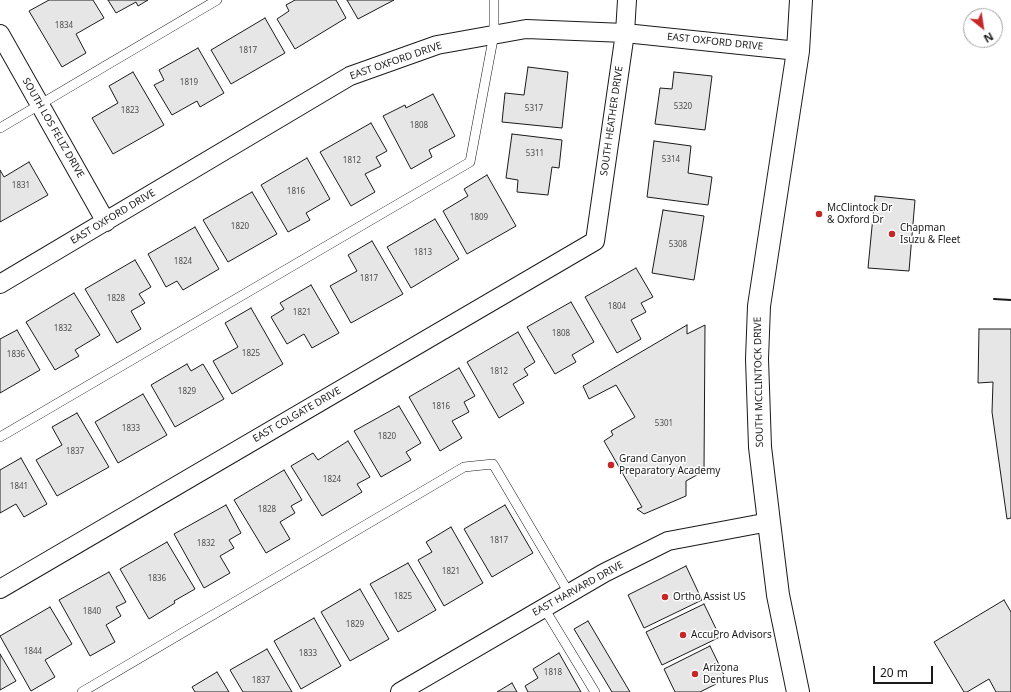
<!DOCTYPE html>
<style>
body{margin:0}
#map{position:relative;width:1011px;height:692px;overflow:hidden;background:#fff;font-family:"Noto Sans",sans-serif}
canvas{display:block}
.north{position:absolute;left:963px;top:8px;width:40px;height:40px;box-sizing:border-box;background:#fff;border:1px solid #a3a3a3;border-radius:50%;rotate:150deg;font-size:11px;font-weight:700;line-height:16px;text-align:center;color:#1a1a1a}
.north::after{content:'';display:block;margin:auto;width:14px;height:18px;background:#c62828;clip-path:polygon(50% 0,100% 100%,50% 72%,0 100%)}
.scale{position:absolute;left:873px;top:666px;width:60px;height:18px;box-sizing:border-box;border:2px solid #1a1a1a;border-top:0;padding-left:5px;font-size:12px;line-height:14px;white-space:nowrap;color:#1a1a1a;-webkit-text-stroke:3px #fff;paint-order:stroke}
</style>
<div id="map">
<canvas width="1011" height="692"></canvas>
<div class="north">N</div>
<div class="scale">20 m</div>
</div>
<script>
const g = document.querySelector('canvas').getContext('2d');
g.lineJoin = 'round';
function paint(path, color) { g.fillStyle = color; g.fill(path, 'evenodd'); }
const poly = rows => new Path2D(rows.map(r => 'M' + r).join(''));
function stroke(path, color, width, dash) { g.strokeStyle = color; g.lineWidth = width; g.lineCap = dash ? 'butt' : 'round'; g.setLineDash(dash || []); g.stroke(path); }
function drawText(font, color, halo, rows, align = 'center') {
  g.font = font + ' "Noto Sans",sans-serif'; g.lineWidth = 3; g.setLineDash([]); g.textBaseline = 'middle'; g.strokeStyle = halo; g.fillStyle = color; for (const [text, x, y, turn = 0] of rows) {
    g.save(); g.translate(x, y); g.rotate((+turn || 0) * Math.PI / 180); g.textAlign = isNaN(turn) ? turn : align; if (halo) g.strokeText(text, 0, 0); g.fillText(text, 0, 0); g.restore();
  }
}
const building = poly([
 [49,0,93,0,104,18,76,34,86,53,62,67,29,11,49,0],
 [108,0,148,0,138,6,136,2,116,13,108,0],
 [295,0,336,0,346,18,295,49,277,19,289,11,286,5,295,0],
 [347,0,394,0,358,19,347,0],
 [265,18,285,53,231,84,211,50,265,18],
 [198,48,224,93,200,107,197,101,172,115,154,85,164,80,159,70,198,48],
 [528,67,568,72,562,128,502,122,505,93,524,95,528,67],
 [133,72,164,125,113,154,92,118,118,103,109,86,133,72],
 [674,72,712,76,705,130,655,124,660,88,672,89,674,72],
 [433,94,455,136,429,150,432,157,411,169,383,116,405,105,406,108,433,94],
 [371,123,387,151,376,157,381,166,365,174,375,192,351,206,320,152,371,123],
 [512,134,562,140,559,168,552,167,548,195,517,192,518,180,506,178,512,134],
 [654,141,691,146,688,173,712,177,708,205,647,197,654,141],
 [307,158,330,199,306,213,310,220,288,232,261,185,307,158],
 [29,162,48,195,0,222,0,170,4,177,29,162],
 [487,175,516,226,467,254,443,211,468,196,464,189,487,175],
 [252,192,277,234,228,262,203,220,252,192],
 [875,196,915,200,909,271,868,268,875,196],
 [663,210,704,216,694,280,652,273,663,210],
 [435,219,459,259,411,288,387,247,435,219],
 [195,227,219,269,183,290,177,281,166,287,148,254,195,227],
 [372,241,403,294,351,323,330,286,357,271,348,255,372,241],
 [135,260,151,287,139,294,145,303,131,311,141,329,117,343,85,289,135,260],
 [636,268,653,297,641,303,646,312,631,320,641,339,617,353,585,297,636,268],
 [311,285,339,333,312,348,304,334,287,344,271,317,284,309,280,303,311,285],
 [74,293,100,335,75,350,79,356,55,370,26,322,74,293],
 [571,302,594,342,572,355,576,362,555,374,527,327,571,302],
 [251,308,283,364,232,394,213,361,238,347,225,323,251,308],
 [687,325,687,334,705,325,704,471,686,481,686,496,644,514,637,509,642,507,604,441,613,435,611,431,635,417,616,385,589,399,583,386,687,325],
 [979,329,1011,329,1011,518,1007,519,992,412,993,382,978,383,979,329],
 [17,330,40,370,0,393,0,339,17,330],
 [518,332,535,362,524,369,528,375,513,384,524,403,499,418,467,362,518,332],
 [187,364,191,371,203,364,224,399,175,427,151,385,187,364],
 [459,368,475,396,464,402,469,412,452,421,462,438,440,451,409,397,459,368],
 [143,394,167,435,118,463,95,422,143,394],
 [399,406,421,443,406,452,411,460,381,477,354,431,399,406],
 [77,413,109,467,57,496,36,460,62,445,52,427,77,413],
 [348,441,370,477,357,484,362,492,322,516,291,466,313,453,318,460,348,441],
 [21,458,47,504,24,517,16,504,0,513,0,470,21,458],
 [284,470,302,500,291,506,295,513,280,522,290,539,266,553,234,500,284,470],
 [226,505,241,533,229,540,234,548,220,556,230,573,204,588,174,534,226,505],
 [505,505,533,553,492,577,464,529,505,505],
 [451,527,483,583,444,606,418,560,432,552,426,542,451,527],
 [167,542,195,589,174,601,175,603,149,619,120,569,167,542],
 [408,563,436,610,398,632,370,584,408,563],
 [686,566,702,600,644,628,628,595,686,566],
 [109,572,126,602,116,607,121,616,106,625,115,642,90,656,59,600,109,572],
 [360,589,389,639,350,661,321,612,360,589],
 [1004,600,1011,612,1011,692,996,692,989,679,967,692,964,692,934,642,1004,600],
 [704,604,720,637,662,665,646,632,704,604],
 [50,607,72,644,45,660,55,677,31,691,0,636,50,607],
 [314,618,341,666,301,689,274,641,314,618],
 [588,621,630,692,612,692,574,629,588,621],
 [710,646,726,679,700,692,675,692,664,669,710,646],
 [267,649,292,692,243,692,230,670,267,649],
 [559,653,581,692,528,692,525,686,538,678,533,669,559,653],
 [0,654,16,681,0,690,0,654],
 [217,672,229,692,195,692,192,687,217,672],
 [512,683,517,692,497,692,512,683]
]);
paint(building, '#e6e6e6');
stroke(building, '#1a1a1a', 1);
const lane = poly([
 [0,128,217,0],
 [0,437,470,162,494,34,494,0],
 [544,608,595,692],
 [82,692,464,467,493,464,569,593]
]);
const street = poly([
 [0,34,106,222],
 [0,284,350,76,437,45,526,29,625,33,798,51],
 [0,589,595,241,625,33,627,0],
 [400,692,604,573,668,541,769,522]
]);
const secondary = poly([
 [798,692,778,595,769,522,760,447,757,359,759,306,798,51,801,0]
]);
stroke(lane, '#1a1a1a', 10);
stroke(street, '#1a1a1a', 20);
stroke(secondary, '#1a1a1a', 24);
stroke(lane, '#fff', 9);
stroke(street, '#fff', 18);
stroke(secondary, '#fff', 22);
stroke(poly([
 [994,299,1011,300]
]), '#1a1a1a', 2);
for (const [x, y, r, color] of [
 [819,214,4,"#c62828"],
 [892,234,4,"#c62828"],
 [611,465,4,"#c62828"],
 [665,597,4,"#c62828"],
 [683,635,4,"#c62828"],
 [695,674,4,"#c62828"]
]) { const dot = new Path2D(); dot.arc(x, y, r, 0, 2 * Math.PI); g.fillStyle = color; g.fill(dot); stroke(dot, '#fff', 1.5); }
drawText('8px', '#4d4d4d', null, [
 ["1834",64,26],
 ["1817",248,51],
 ["1819",189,83],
 ["5320",683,107],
 ["5317",534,109],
 ["1823",130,111],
 ["1808",419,126],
 ["5311",535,154],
 ["5314",671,160],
 ["1812",352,161],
 ["1831",21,186],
 ["1816",296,192],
 ["1809",479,218],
 ["1820",240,227],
 ["5308",678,245],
 ["1813",423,253],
 ["1824",183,262],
 ["1817",369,279],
 ["1828",116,299],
 ["1804",617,307],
 ["1821",302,313],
 ["1832",63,329],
 ["1808",561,334],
 ["1825",251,354],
 ["1836",16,355],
 ["1812",499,372],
 ["1829",187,392],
 ["1816",441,407],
 ["5301",664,424],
 ["1833",131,429],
 ["1820",387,437],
 ["1837",75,452],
 ["1824",332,480],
 ["1841",19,487],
 ["1828",267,510],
 ["1817",499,541],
 ["1832",206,544],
 ["1821",451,572],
 ["1836",157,579],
 ["1825",403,597],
 ["1840",92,612],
 ["1829",355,625],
 ["1844",33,652],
 ["1833",308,654],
 ["1818",553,673],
 ["1837",261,681]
]);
drawText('10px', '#1a1a1a', '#fff', [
 ["EAST OXFORD DRIVE",715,42,6],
 ["EAST OXFORD DRIVE",396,61,-19],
 ["SOUTH HEATHER DRIVE",612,121,-82],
 ["SOUTH LOS FELIZ DRIVE",53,128,60],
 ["EAST OXFORD DRIVE",113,217,-31],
 ["SOUTH MCCLINTOCK DRIVE",759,382,-91],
 ["EAST COLGATE DRIVE",297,415,-30],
 ["EAST HARVARD DRIVE",578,589,-29]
]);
drawText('10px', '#1a1a1a', '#fff', [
 ["McClintock Dr",827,208],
 ["& Oxford Dr",827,220],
 ["Chapman",900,228],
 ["Isuzu & Fleet",900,240],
 ["Grand Canyon",619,459],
 ["Preparatory Academy",619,471],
 ["Ortho Assist US",673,597],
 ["AccuPro Advisors",691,635],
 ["Arizona",703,668],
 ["Dentures Plus",703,680]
], 'left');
</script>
